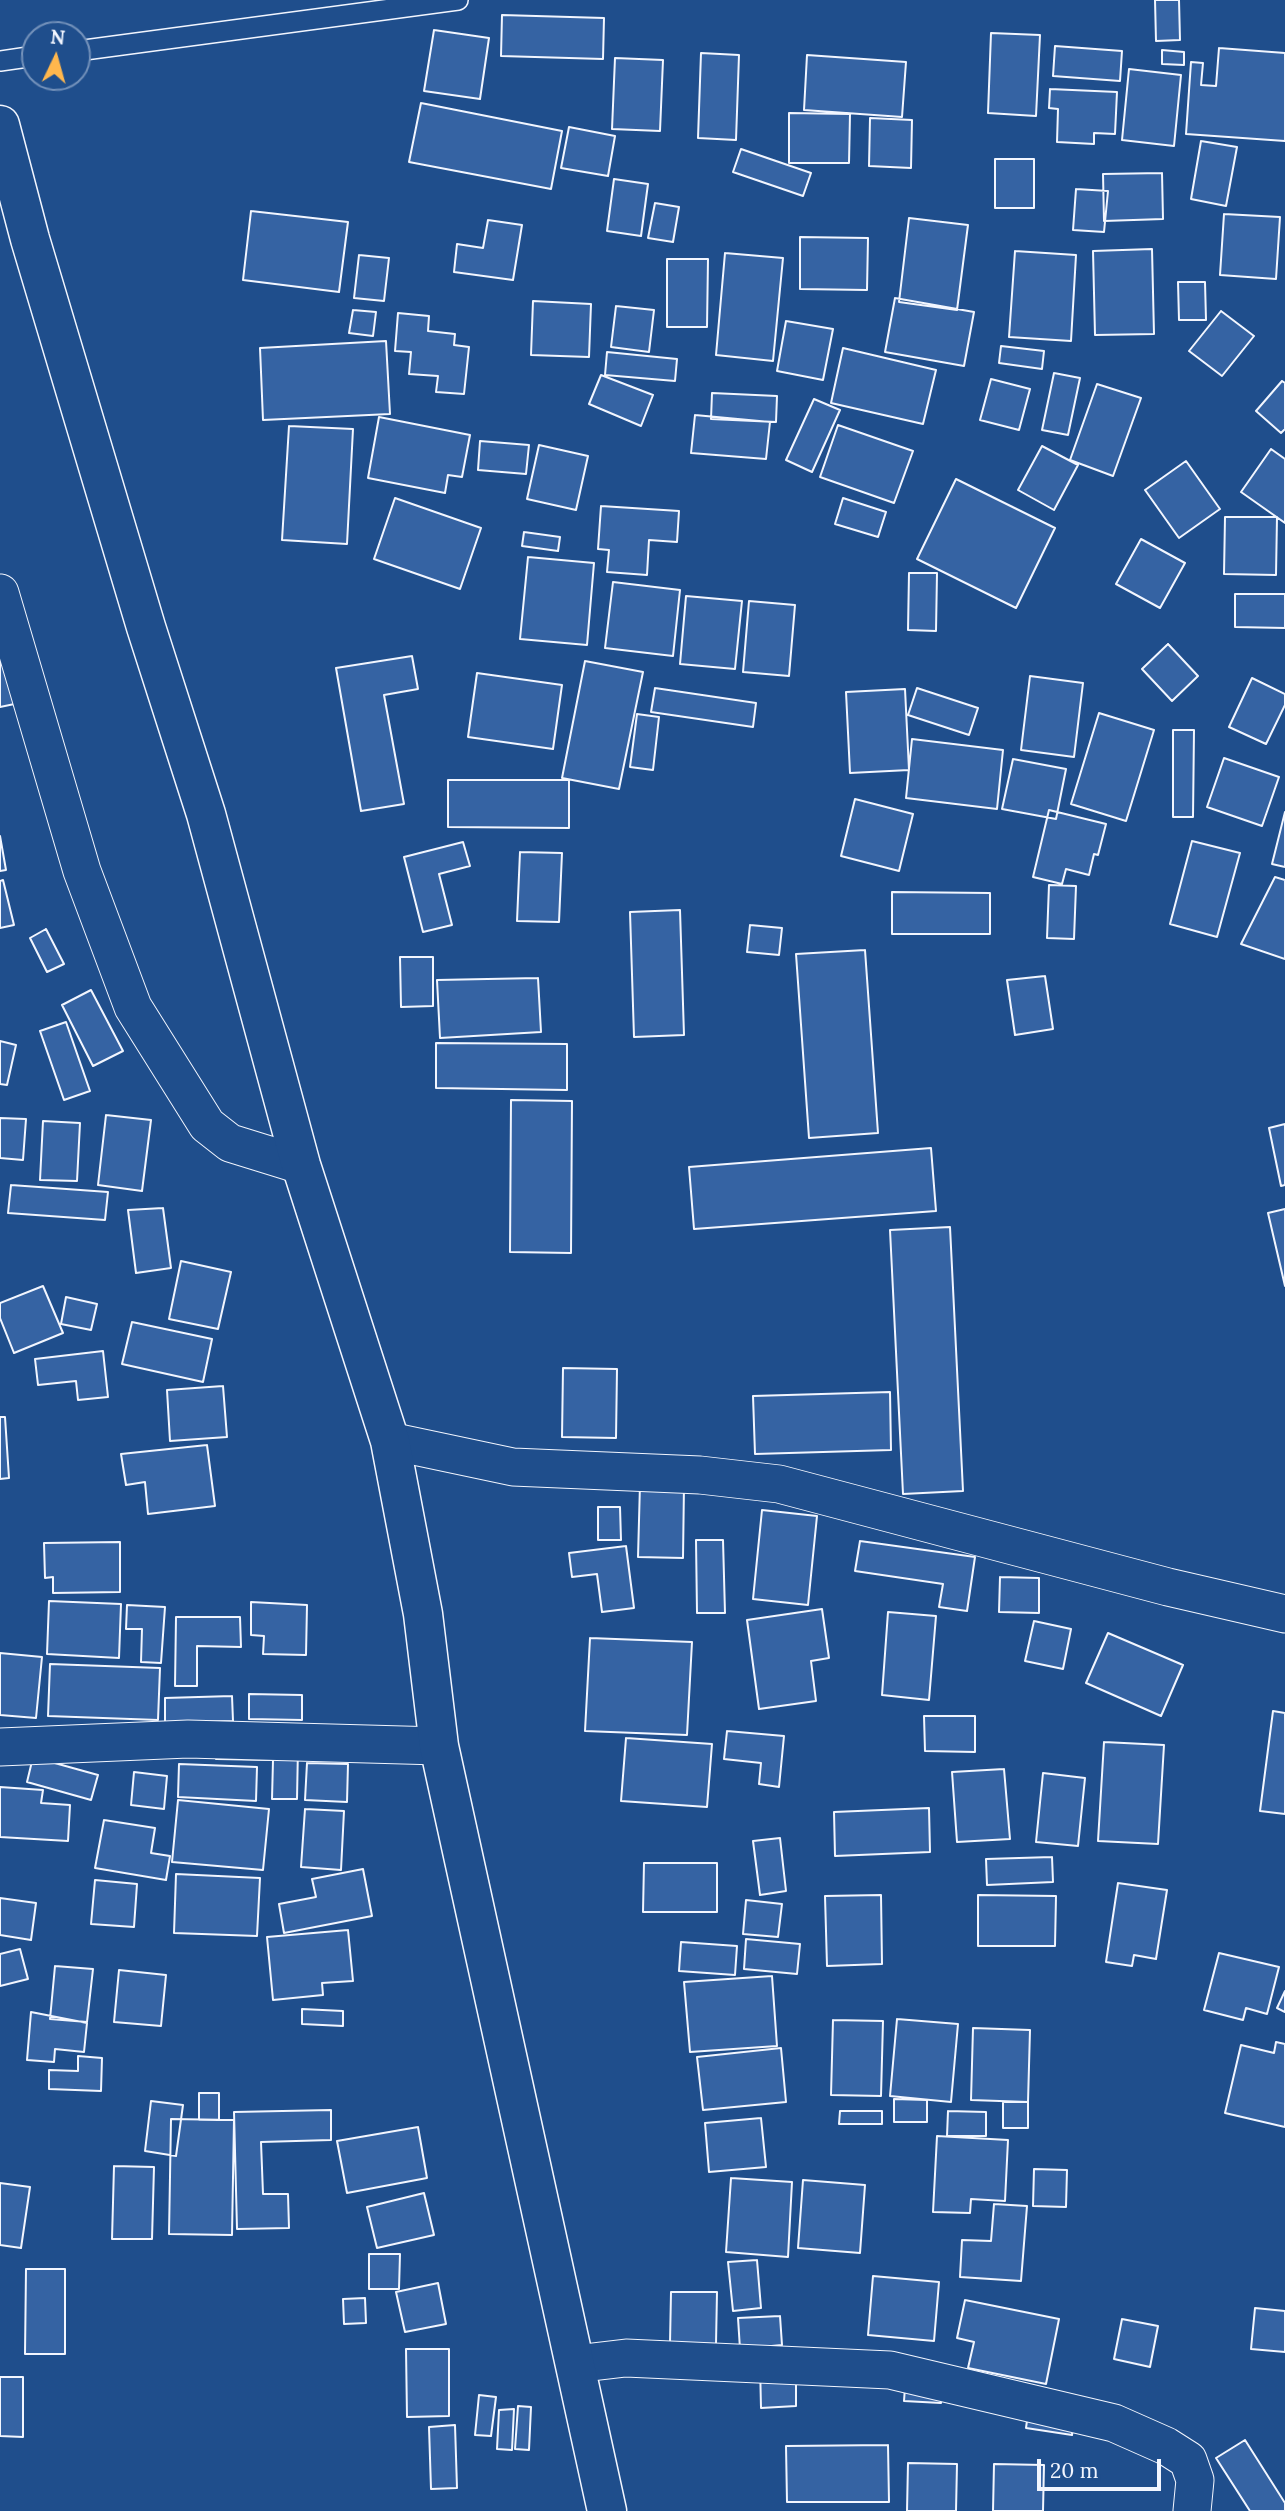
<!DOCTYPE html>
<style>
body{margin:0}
#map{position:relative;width:1285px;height:2511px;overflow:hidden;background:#1f4e8c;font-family:Lora,serif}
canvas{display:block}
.north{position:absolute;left:21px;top:21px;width:70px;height:70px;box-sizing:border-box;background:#1f4e8c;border:2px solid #7391ba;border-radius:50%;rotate:5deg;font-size:19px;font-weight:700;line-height:28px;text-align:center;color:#f2f6ff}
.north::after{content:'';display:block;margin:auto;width:24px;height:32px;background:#ffb74d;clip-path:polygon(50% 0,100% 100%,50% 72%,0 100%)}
.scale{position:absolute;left:1037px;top:2459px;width:124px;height:32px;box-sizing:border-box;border:4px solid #f2f6ff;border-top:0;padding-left:9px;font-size:21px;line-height:24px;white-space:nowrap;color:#f2f6ff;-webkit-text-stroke:5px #1f4e8c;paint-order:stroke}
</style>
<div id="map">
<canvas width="1285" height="2511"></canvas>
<div class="north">N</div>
<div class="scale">20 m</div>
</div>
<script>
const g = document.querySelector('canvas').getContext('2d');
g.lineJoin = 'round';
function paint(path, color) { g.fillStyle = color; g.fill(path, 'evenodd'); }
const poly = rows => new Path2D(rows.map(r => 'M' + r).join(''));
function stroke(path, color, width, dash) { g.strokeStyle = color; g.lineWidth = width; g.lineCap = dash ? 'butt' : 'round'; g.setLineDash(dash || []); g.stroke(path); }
const building = poly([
 [1155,0,1179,0,1180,40,1156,41,1155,0],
 [502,15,604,18,603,59,501,56,502,15],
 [434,30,489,38,480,99,424,91,434,30],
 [991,33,1040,35,1036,116,988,113,991,33],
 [1055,46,1122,51,1120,81,1053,76,1055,46],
 [1219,48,1285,53,1285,141,1186,134,1191,62,1203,63,1201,85,1216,86,1219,48],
 [1162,50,1184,52,1184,65,1162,64,1162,50],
 [701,53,739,55,736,140,698,138,701,53],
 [807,55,906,62,902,117,804,110,807,55],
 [615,58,663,60,660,131,612,129,615,58],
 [1129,69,1181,75,1174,146,1122,140,1129,69],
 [1050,89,1117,92,1115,134,1094,133,1094,144,1057,142,1058,109,1049,108,1050,89],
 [421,103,562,131,551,189,409,162,421,103],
 [789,113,850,114,849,163,789,163,789,113],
 [870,118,912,120,911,168,869,166,870,118],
 [569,127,615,136,608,176,561,168,569,127],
 [1201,141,1237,147,1226,206,1191,199,1201,141],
 [741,149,811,173,803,196,733,172,741,149],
 [995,159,1034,159,1034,208,995,208,995,159],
 [1162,173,1163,219,1104,221,1103,174,1162,173],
 [614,179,648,184,641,236,607,231,614,179],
 [1076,189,1108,191,1104,232,1073,230,1076,189],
 [655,203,679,207,673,242,648,238,655,203],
 [251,211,348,222,339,292,243,280,251,211],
 [1224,214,1280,217,1276,279,1220,275,1224,214],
 [909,218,968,225,957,310,899,302,909,218],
 [488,220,522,225,513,280,454,272,457,244,483,248,488,220],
 [800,237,868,238,867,290,800,289,800,237],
 [1152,249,1154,334,1095,335,1093,251,1152,249],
 [1015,251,1076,255,1071,341,1009,337,1015,251],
 [725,253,783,258,773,361,716,355,725,253],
 [359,255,389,258,384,301,354,298,359,255],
 [667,259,708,259,707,327,667,327,667,259],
 [1178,282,1205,282,1206,320,1179,320,1178,282],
 [895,298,974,312,964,366,885,352,895,298],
 [533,301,591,304,589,357,531,355,533,301],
 [616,306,654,310,649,352,611,347,616,306],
 [353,310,376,312,373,336,349,333,353,310],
 [1221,311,1254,336,1222,376,1189,351,1221,311],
 [398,313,429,316,428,331,455,334,454,345,469,347,464,394,436,392,438,376,409,374,411,352,395,351,398,313],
 [786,321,833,329,823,380,777,371,786,321],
 [386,341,390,414,263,420,260,348,386,341],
 [1001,346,1044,351,1042,369,999,363,1001,346],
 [843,348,936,370,923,424,831,403,843,348],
 [607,352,677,359,675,381,605,375,607,352],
 [1054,373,1080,378,1068,435,1042,430,1054,373],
 [601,375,653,395,641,426,589,404,601,375],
 [991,379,1030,389,1019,430,980,420,991,379],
 [1282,381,1285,383,1285,429,1281,433,1256,411,1282,381],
 [1097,384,1141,398,1113,476,1070,460,1097,384],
 [712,393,777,396,776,422,711,419,712,393],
 [814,399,840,410,812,472,786,460,814,399],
 [695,415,770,422,766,459,691,453,695,415],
 [379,417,470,435,462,477,448,475,445,493,368,478,379,417],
 [838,425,913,451,894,503,820,477,838,425],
 [289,426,353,429,347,544,282,540,289,426],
 [480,441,529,445,526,474,478,470,480,441],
 [539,445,588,456,576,510,527,499,539,445],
 [1042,446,1078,465,1054,510,1018,490,1042,446],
 [1271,449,1285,459,1285,523,1241,492,1271,449],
 [1186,461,1220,509,1179,538,1145,490,1186,461],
 [956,479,1055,528,1016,608,917,559,956,479],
 [395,498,481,528,460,589,374,559,395,498],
 [843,498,886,512,878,537,835,524,843,498],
 [601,506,679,511,677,542,649,540,647,575,607,572,609,550,598,549,601,506],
 [1225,517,1277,517,1276,575,1224,574,1225,517],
 [524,532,560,537,558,551,522,546,524,532],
 [1141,539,1185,563,1160,608,1116,584,1141,539],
 [528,557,594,563,587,645,520,639,528,557],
 [909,573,937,573,936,631,908,630,909,573],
 [613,582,680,590,673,656,605,648,613,582],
 [1235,594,1285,594,1285,628,1235,627,1235,594],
 [686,596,742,601,735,669,680,664,686,596],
 [749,601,795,605,789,676,743,672,749,601],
 [1168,644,1198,676,1172,701,1142,669,1168,644],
 [412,656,418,689,384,695,404,804,361,811,336,668,412,656],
 [0,657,24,702,0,707,0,657],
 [585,661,643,672,619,789,562,778,585,661],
 [477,673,562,685,553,749,468,737,477,673],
 [1030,676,1083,683,1074,757,1021,750,1030,676],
 [1252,678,1285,694,1285,705,1266,744,1229,727,1252,678],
 [655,688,756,703,753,727,651,712,655,688],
 [917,688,978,708,969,735,908,715,917,688],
 [905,689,909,770,850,773,846,692,905,689],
 [1099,713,1154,730,1126,821,1071,804,1099,713],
 [637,714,659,717,653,770,630,767,637,714],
 [1173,730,1194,730,1193,817,1173,817,1173,730],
 [912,739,1003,750,997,809,906,798,912,739],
 [1224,758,1279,777,1262,826,1207,807,1224,758],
 [1013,759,1066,769,1056,819,1002,809,1013,759],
 [448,780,569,780,569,828,448,827,448,780],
 [855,799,913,814,899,871,841,856,855,799],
 [1049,810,1106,824,1098,855,1094,854,1089,875,1066,869,1062,884,1033,877,1049,810],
 [1285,812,1285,867,1272,864,1285,812],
 [0,836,6,870,0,871,0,836],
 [1192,841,1240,853,1217,937,1170,924,1192,841],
 [463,842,470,866,439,874,452,925,423,932,404,857,463,842],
 [520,852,562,853,559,922,517,921,520,852],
 [1275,877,1285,880,1285,959,1241,944,1275,877],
 [3,880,14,925,0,928,0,881,3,880],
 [1049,885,1076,886,1074,939,1047,938,1049,885],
 [892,892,990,893,990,934,892,934,892,892],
 [680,910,684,1035,634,1037,630,912,680,910],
 [750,925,782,928,779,955,747,952,750,925],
 [46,929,64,964,47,972,30,938,46,929],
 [865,950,878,1133,809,1138,796,954,865,950],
 [400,957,433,957,433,1006,401,1007,400,957],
 [1045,976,1053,1029,1015,1035,1007,980,1045,976],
 [538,978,541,1032,440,1038,437,980,538,978],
 [91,990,123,1051,93,1066,62,1005,91,990],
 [66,1022,90,1091,64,1100,40,1031,66,1022],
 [0,1041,16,1045,7,1085,0,1084,0,1041],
 [436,1043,567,1044,567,1090,436,1088,436,1043],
 [511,1100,572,1101,571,1253,510,1252,511,1100],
 [106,1115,151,1120,142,1191,98,1185,106,1115],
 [0,1118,26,1119,23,1160,0,1158,0,1118],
 [43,1121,80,1123,77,1181,40,1180,43,1121],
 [1285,1124,1285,1185,1281,1186,1269,1128,1285,1124],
 [931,1148,936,1211,694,1229,689,1167,931,1148],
 [11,1185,108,1192,105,1220,8,1213,11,1185],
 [163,1208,171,1268,136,1273,128,1210,163,1208],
 [1285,1209,1285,1286,1268,1213,1285,1209],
 [950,1227,963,1491,903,1494,890,1230,950,1227],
 [181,1261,231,1272,218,1329,169,1319,181,1261],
 [43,1286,63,1333,14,1353,0,1318,0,1303,43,1286],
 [66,1297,97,1304,91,1330,61,1324,66,1297],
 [132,1322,212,1339,203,1382,122,1364,132,1322],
 [103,1351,108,1397,78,1400,76,1381,38,1385,35,1359,103,1351],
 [563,1368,617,1369,616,1438,562,1437,563,1368],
 [223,1386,227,1437,170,1441,167,1390,223,1386],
 [890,1392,891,1450,755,1454,753,1396,890,1392],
 [0,1417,5,1417,9,1478,0,1479,0,1417],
 [207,1445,215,1506,148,1514,145,1482,126,1485,121,1454,207,1445],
 [640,1484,684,1485,683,1558,638,1557,640,1484],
 [598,1507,620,1507,621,1540,598,1540,598,1507],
 [762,1510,817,1516,808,1605,753,1599,762,1510],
 [696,1540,723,1540,725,1613,697,1613,696,1540],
 [860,1541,975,1557,967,1611,939,1607,943,1584,855,1571,860,1541],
 [120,1542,120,1592,53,1593,53,1577,45,1578,44,1543,120,1542],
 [626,1546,634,1608,602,1612,597,1574,572,1577,569,1553,626,1546],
 [1000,1577,1039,1578,1039,1613,999,1612,1000,1577],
 [49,1601,121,1604,119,1658,47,1654,49,1601],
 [251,1602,307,1605,306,1655,263,1654,264,1636,251,1635,251,1602],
 [127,1605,165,1607,161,1663,141,1662,142,1629,126,1629,127,1605],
 [822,1609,829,1658,811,1661,816,1701,759,1709,747,1620,822,1609],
 [888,1612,936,1616,929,1700,882,1695,888,1612],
 [176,1617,240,1617,241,1647,197,1646,197,1686,175,1686,176,1617],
 [1034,1621,1071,1629,1063,1669,1025,1661,1034,1621],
 [1108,1633,1183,1665,1161,1716,1086,1683,1108,1633],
 [590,1638,692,1642,687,1735,585,1731,590,1638],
 [0,1653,42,1657,36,1718,0,1715,0,1653],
 [50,1664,160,1668,158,1720,48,1716,50,1664],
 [249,1694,302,1695,302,1720,249,1719,249,1694],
 [232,1696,233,1721,165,1723,165,1698,232,1696],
 [1273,1711,1285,1713,1285,1814,1260,1811,1273,1711],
 [924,1716,975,1716,975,1752,925,1751,924,1716],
 [727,1731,784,1736,779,1787,759,1784,761,1763,724,1759,727,1731],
 [626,1738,712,1744,707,1807,621,1801,626,1738],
 [1104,1742,1164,1745,1158,1844,1098,1841,1104,1742],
 [216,1745,298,1747,297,1799,272,1799,273,1760,216,1759,216,1745],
 [33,1757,98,1775,91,1800,27,1782,33,1757],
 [307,1763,348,1764,347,1802,305,1800,307,1763],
 [179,1764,257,1767,256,1801,178,1797,179,1764],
 [1004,1769,1010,1839,957,1842,952,1772,1004,1769],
 [134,1772,167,1776,164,1809,131,1805,134,1772],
 [1043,1773,1085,1778,1078,1846,1036,1842,1043,1773],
 [0,1787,43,1790,41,1803,70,1805,68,1841,0,1837,0,1787],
 [178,1800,269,1809,263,1870,172,1862,178,1800],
 [929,1808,930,1852,835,1856,834,1812,929,1808],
 [305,1809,344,1811,341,1870,301,1867,305,1809],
 [104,1820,155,1828,151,1853,170,1856,166,1880,95,1868,104,1820],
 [780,1838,786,1891,760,1895,753,1841,780,1838],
 [1052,1857,1053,1882,987,1885,986,1859,1052,1857],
 [644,1863,717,1863,717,1912,643,1912,644,1863],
 [363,1869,372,1916,284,1933,279,1904,316,1897,312,1879,363,1869],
 [176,1874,260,1878,257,1936,174,1933,176,1874],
 [95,1880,137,1884,134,1927,91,1924,95,1880],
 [1118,1883,1167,1890,1156,1959,1134,1955,1132,1966,1106,1962,1118,1883],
 [881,1895,882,1964,827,1966,825,1896,881,1895],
 [978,1895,1056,1896,1055,1946,978,1946,978,1895],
 [0,1898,36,1903,31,1940,0,1935,0,1898],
 [746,1900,782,1904,778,1937,743,1934,746,1900],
 [348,1930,353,1981,322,1983,323,1995,273,2000,267,1937,348,1930],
 [746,1939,800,1944,797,1974,744,1969,746,1939],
 [681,1942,737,1946,735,1975,679,1971,681,1942],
 [20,1949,28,1979,0,1986,0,1954,20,1949],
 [1219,1953,1279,1967,1267,2014,1246,2008,1243,2020,1204,2010,1219,1953],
 [55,1966,93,1969,87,2022,50,2019,55,1966],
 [119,1970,166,1975,161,2026,114,2022,119,1970],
 [772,1976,777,2046,690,2052,684,1982,772,1976],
 [1285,1991,1285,2012,1277,2008,1285,1991],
 [302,2009,343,2011,343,2026,302,2024,302,2009],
 [31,2012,87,2023,84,2052,55,2049,54,2062,27,2060,31,2012],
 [897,2019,958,2024,951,2102,890,2096,897,2019],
 [833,2020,883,2021,881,2096,831,2095,833,2020],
 [973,2028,1030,2030,1028,2102,971,2100,973,2028],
 [1276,2042,1285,2044,1285,2127,1225,2113,1241,2045,1274,2053,1276,2042],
 [781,2048,786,2102,703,2110,697,2057,781,2048],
 [78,2056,102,2058,101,2091,49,2089,49,2070,78,2071,78,2056],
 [199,2093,219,2093,219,2120,199,2120,199,2093],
 [894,2099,927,2100,927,2122,894,2122,894,2099],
 [151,2101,183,2105,176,2156,145,2151,151,2101],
 [1003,2102,1028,2102,1028,2128,1003,2128,1003,2102],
 [331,2110,331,2140,261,2142,263,2194,288,2194,289,2228,237,2229,234,2112,331,2110],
 [840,2111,882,2111,882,2124,839,2124,840,2111],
 [948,2111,986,2112,986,2136,947,2136,948,2111],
 [761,2118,766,2167,709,2172,705,2123,761,2118],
 [171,2119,234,2120,232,2235,169,2234,171,2119],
 [418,2127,427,2178,347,2193,337,2141,418,2127],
 [937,2136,1008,2140,1005,2201,971,2199,970,2213,933,2212,937,2136],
 [114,2166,154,2167,152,2239,112,2239,114,2166],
 [1034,2169,1067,2170,1066,2207,1033,2206,1034,2169],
 [731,2178,792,2182,788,2257,726,2252,731,2178],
 [803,2180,865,2185,860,2253,798,2248,803,2180],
 [0,2183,30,2187,21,2248,0,2245,0,2183],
 [424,2193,434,2235,377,2248,367,2207,424,2193],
 [994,2204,1027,2206,1021,2281,960,2277,962,2240,991,2241,994,2204],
 [369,2254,400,2254,399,2289,369,2289,369,2254],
 [757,2260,761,2308,733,2311,728,2262,757,2260],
 [26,2269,65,2269,65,2354,25,2354,26,2269],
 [873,2276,939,2282,934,2341,868,2335,873,2276],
 [438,2283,446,2324,405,2332,396,2292,438,2283],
 [671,2292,717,2292,716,2344,670,2343,671,2292],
 [365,2298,366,2323,344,2324,343,2299,365,2298],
 [965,2300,1059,2319,1046,2384,968,2368,974,2342,957,2338,965,2300],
 [1255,2308,1285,2311,1285,2352,1251,2349,1255,2308],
 [780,2316,782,2345,740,2349,738,2318,780,2316],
 [1122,2319,1158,2326,1150,2367,1114,2359,1122,2319],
 [406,2349,449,2349,449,2416,407,2417,406,2349],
 [796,2363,796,2406,761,2408,760,2364,796,2363],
 [906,2373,943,2376,941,2403,904,2401,906,2373],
 [0,2377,23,2377,23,2437,0,2436,0,2377],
 [479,2395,496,2397,491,2436,475,2435,479,2395],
 [1030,2398,1076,2405,1072,2435,1026,2428,1030,2398],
 [518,2406,531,2407,529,2450,515,2449,518,2406],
 [514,2409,512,2450,497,2449,499,2410,514,2409],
 [455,2425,457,2488,431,2489,429,2427,455,2425],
 [1245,2440,1285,2503,1285,2511,1250,2511,1216,2458,1245,2440],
 [888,2445,889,2502,787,2502,786,2446,888,2445],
 [908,2463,957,2464,956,2511,907,2511,908,2463],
 [994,2464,1044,2465,1043,2511,993,2511,994,2464]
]);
paint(building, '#3563a3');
stroke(building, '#f2f6ff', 2);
const lane = poly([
 [77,51,458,0],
 [0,61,35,56]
]);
const street = poly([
 [0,593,82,871,133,1007,207,1125,230,1143,301,1165],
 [390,1441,513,1467,700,1475,779,1484,1168,1587,1285,1614],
 [0,1747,188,1739,439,1746],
 [575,2364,626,2358,890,2370,1114,2423,1166,2446,1188,2460,1195,2480,1192,2511]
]);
const highway = poly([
 [0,125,30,239,146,627,206,814,301,1165,390,1441,423,1614,439,1746,607,2511]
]);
stroke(lane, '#f2f6ff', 22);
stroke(street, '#f2f6ff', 39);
stroke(highway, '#f2f6ff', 41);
stroke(lane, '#1f4e8c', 19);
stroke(street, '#1f4e8c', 37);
stroke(highway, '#1f4e8c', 38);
</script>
